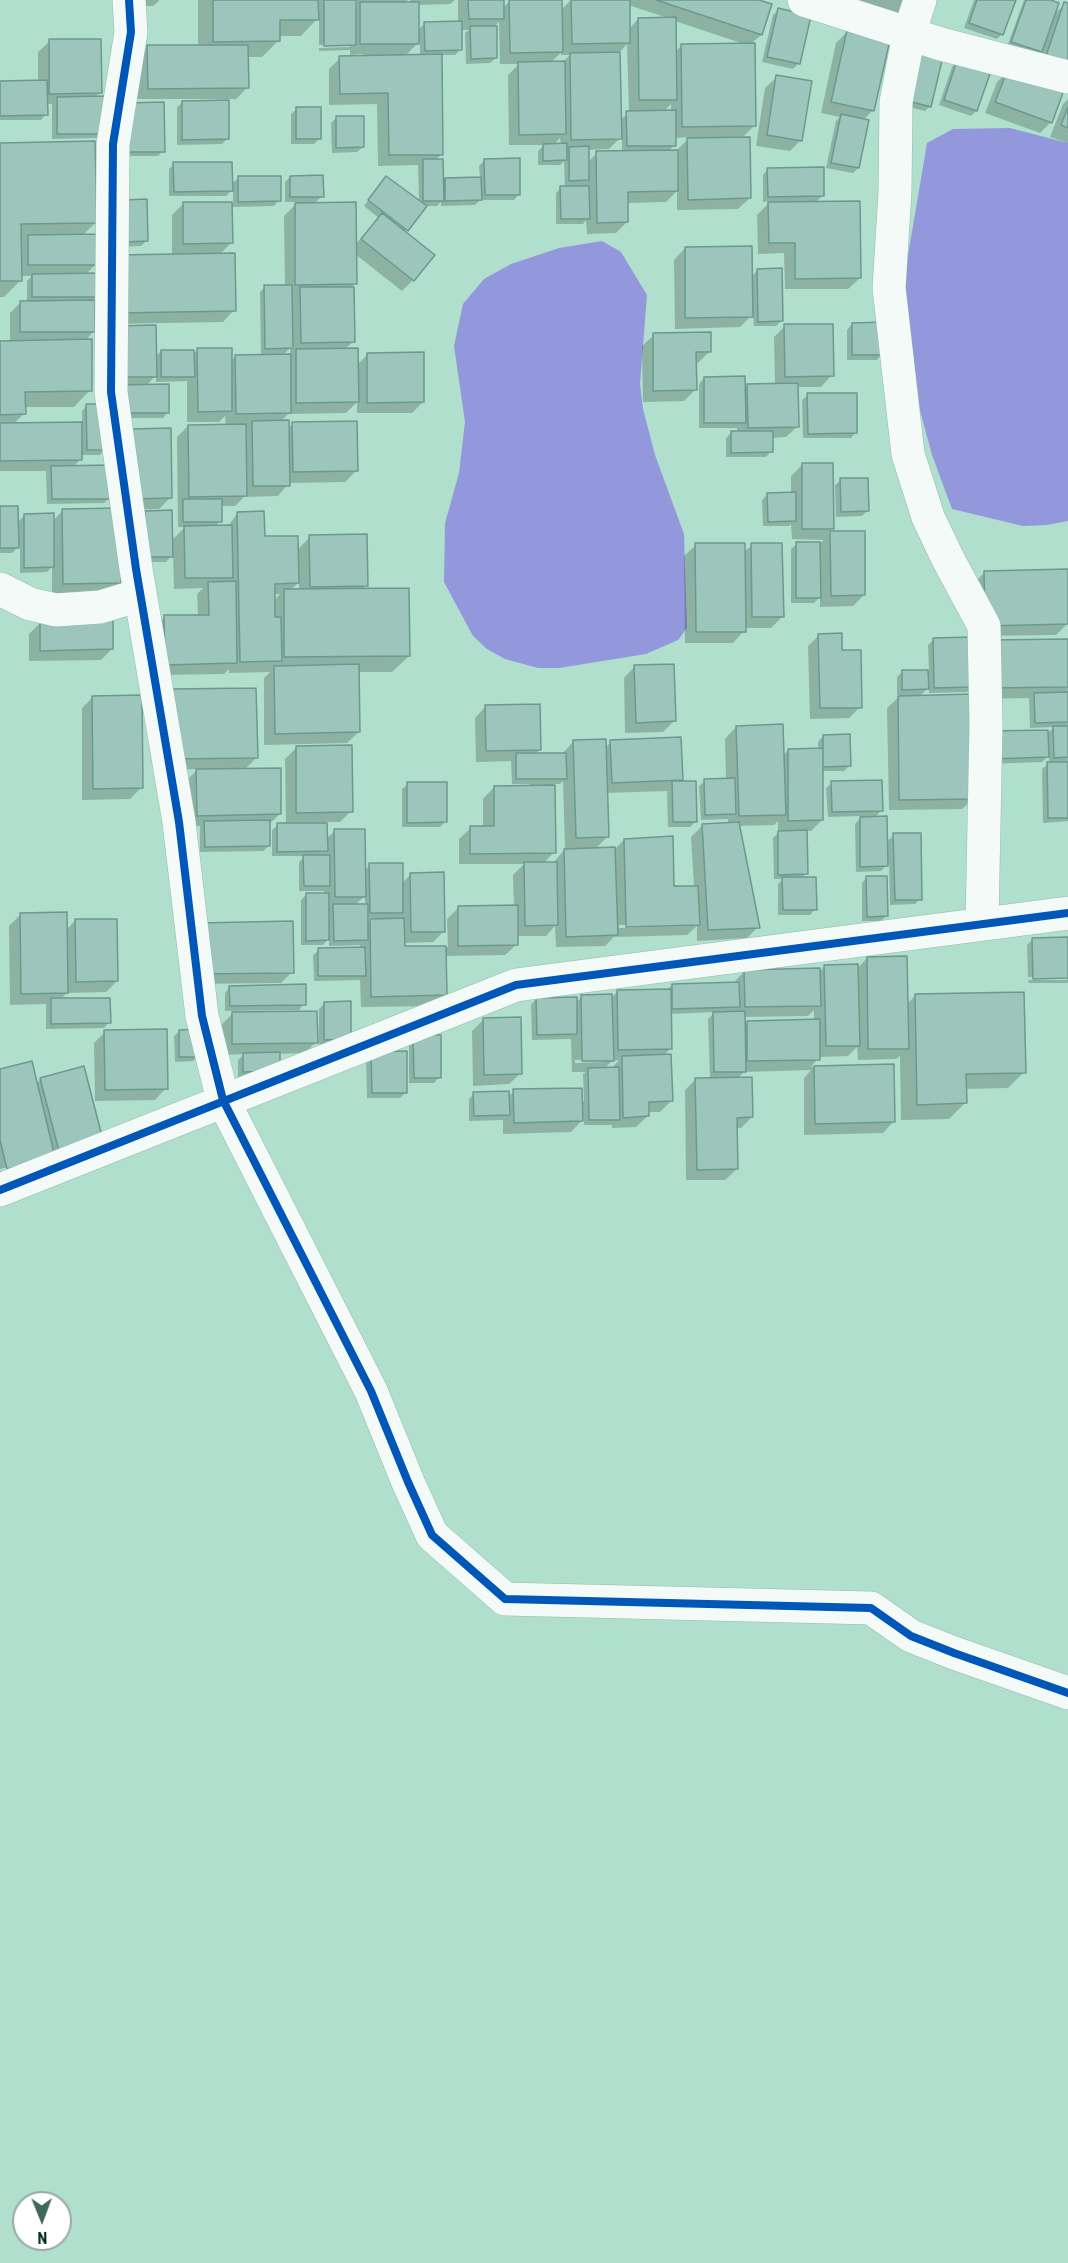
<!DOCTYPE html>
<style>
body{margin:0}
#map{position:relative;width:1068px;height:2263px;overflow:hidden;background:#b0dfcd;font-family:"Roboto Condensed",sans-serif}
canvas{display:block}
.north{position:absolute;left:12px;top:2191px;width:60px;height:60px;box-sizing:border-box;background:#fff;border:2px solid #9aa9a5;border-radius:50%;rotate:179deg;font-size:16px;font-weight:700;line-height:24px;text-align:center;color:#02291d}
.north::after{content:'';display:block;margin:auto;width:21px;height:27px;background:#3f695b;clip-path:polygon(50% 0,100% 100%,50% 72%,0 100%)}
</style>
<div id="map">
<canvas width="1068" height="2263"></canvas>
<div class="north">N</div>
</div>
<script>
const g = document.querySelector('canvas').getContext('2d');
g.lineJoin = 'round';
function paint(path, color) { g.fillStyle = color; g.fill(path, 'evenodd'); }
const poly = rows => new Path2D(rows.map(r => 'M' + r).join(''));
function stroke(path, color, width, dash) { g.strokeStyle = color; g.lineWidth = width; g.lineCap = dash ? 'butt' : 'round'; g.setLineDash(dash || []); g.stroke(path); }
paint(poly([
 [1010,128,1068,143,1068,521,1047,525,1023,526,952,509,932,455,917,399,905,328,905,273,927,143,953,129],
 [602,241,621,252,647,295,640,384,643,409,655,455,684,534,687,628,678,640,646,654,559,668,538,668,505,659,487,649,473,636,444,582,445,523,459,473,465,422,454,346,463,304,484,279,511,264,559,248]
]), '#9398dc');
paint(poly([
 [131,0,159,0,159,1,153,6,131,6],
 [198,0,354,0,354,11,357,7,357,0,408,0,404,4,410,4,410,0,455,0,450,4,418,5,418,30,425,23,458,23,458,0,503,0,503,8,510,1,561,0,561,10,571,0,754,0,761,35,753,42,755,125,741,139,750,198,738,209,677,210,677,191,666,202,627,203,627,222,616,233,587,234,586,220,583,224,556,224,556,193,561,188,565,188,564,161,560,165,538,165,538,151,544,145,509,145,508,75,519,64,500,64,499,22,495,26,496,58,490,63,466,64,465,33,469,30,460,30,461,49,455,55,441,55,442,154,435,160,442,183,446,179,480,179,479,166,485,160,519,194,514,200,480,200,475,205,441,206,441,202,437,206,425,206,404,232,413,280,402,291,355,254,355,283,350,289,353,342,345,349,357,365,367,355,423,402,412,413,357,413,357,402,346,413,288,414,280,422,288,428,293,424,357,470,345,482,289,483,278,496,244,497,235,506,220,506,220,521,215,527,227,527,238,513,263,538,297,550,310,537,366,585,362,590,409,656,392,672,358,672,359,732,347,743,264,745,264,678,270,672,229,673,229,669,224,674,154,675,153,628,165,617,198,616,197,594,203,588,174,589,173,554,166,562,141,562,140,518,146,512,171,541,185,527,178,527,177,437,188,426,226,426,225,416,219,422,187,422,187,381,156,382,156,375,146,386,168,412,163,418,114,418,106,387,155,357,161,351,193,355,197,350,230,362,236,356,261,356,260,292,265,287,285,287,284,216,298,202,285,202,285,182,290,177,322,196,314,204,355,245,379,218,364,206,381,183,419,201,418,165,378,166,377,104,329,105,329,69,340,58,363,57,363,54,350,55,350,50,319,51,319,48,350,47,350,44,319,45,319,17,301,36,279,36,279,40,262,57,247,57,247,88,236,99,137,99,137,58,148,46,198,46],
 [628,5,668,18,638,19,629,29],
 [675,21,744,44,682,45,675,52],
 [420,41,420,56,404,57],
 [627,44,629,113,620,120,619,53],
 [561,53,561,55,570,55,562,63,550,63],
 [671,104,671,112,663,112],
 [622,136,622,152,597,153,588,162,587,150,609,149],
 [690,137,677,150,668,151,675,145,675,138],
 [560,138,561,145,553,145],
 [290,348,290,355,283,355],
 [299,582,299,590,291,590],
 [273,594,280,594,274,601],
 [845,0,915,0,902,16],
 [974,0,1011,0,1002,34,997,39,964,28],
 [1024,0,1047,0,1053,15,1065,4,1068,5,1068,82,1034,71,1041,51,1035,57,1007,47],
 [779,9,798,64,793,69,762,62,773,15],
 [847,32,873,110,863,120,858,168,853,173,826,168,836,121,840,117,821,113,836,43],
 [50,41,100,92,94,98,99,138,52,139,52,104,46,104,46,114,41,120,0,120,0,82,38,81,38,52],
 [909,52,930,106,925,111,897,104],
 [958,61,976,111,971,116,939,105,952,67],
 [1008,71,1051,122,1040,133,985,113,997,82],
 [777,77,801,140,790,151,756,146,765,88],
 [1068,99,1068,143,1050,137,1063,104],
 [183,102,227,139,222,144,177,145,177,107],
 [297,109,320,138,314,144,291,144,291,114],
 [120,110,163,151,158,156,121,156],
 [336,118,363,147,357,152,332,153,331,123],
 [0,145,95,223,82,236,96,264,86,274,99,296,93,302,94,331,85,341,90,390,74,407,24,407,24,414,13,424,82,423,82,411,87,405,105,449,100,455,81,455,81,459,73,467,110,498,104,503,47,504,46,471,0,471,0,342,10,342,10,313,21,302,27,302,27,281,32,276,20,276,21,280,4,297,0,297],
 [174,164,231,185,238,178,279,200,274,206,231,207,232,242,219,255,234,310,223,322,108,324,172,256,172,215,183,204,233,203,233,189,226,196,169,196,169,169],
 [768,169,823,195,815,203,860,278,848,289,785,289,784,253,758,254,757,215,771,201,763,202,763,175],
 [145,201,146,241,141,246,120,247],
 [685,248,751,277,758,270,781,321,776,326,754,326,753,314,740,327,675,329,674,260],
 [852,324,882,354,877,360,847,360,847,330],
 [785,326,832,375,821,387,797,387,798,426,786,437,772,438,771,451,766,457,726,457,726,438,731,433,737,433,737,428,699,428,699,384,704,378,744,389,748,385,775,385,774,337],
 [654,335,709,352,698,363,695,363,695,390,684,401,643,402,642,346],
 [808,395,856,432,851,438,803,438,802,400],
 [169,429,170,498,159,509,121,510],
 [802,465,832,528,828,533,863,532,864,595,853,606,820,607,820,597,814,603,791,603,791,549,797,544,820,543,824,540,792,539,791,524,789,526,763,526,762,500,768,494,791,494,791,476],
 [841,480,867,511,862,516,836,517,835,485],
 [0,508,17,523,25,515,53,521,63,510,119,582,108,594,52,595,52,567,47,572,20,573,20,545,12,553,0,553],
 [696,545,743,553,752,545,782,617,771,628,744,628,744,631,733,643,685,643,684,556],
 [985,572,1068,582,1067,624,1056,635,974,636,974,583],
 [40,623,112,649,101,660,29,661,29,634],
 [819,635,840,652,860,707,849,718,810,719,808,646],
 [934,639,972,687,967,692,929,693,929,687,919,697,974,798,962,809,889,810,887,708,901,695,897,695,897,677,902,672,929,671,928,645],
 [1068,641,1068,821,1043,823,1042,769,1049,764,1049,755,1042,762,987,764,1047,734,1054,727,1030,728,1029,698,978,699],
 [635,666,674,721,663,732,625,733,624,678],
 [171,691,256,758,244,770,280,814,268,825,269,846,263,851,200,852,200,826,186,826,185,782,198,769,161,770],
 [93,697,141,788,130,799,82,800,82,708],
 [486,706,540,750,535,754,562,754,573,742,605,748,611,742,682,780,679,783,696,821,690,827,668,827,667,791,606,793,608,836,595,849,613,851,624,840,673,888,694,887,691,837,702,826,728,825,728,819,701,820,699,786,705,781,726,780,725,739,736,727,783,756,788,750,818,750,818,742,823,736,849,766,844,771,821,771,822,820,811,831,805,831,806,873,801,879,815,909,810,915,778,915,778,884,783,879,774,879,773,838,778,833,778,821,774,825,738,826,758,927,747,938,697,941,697,926,687,935,614,937,605,946,556,947,555,926,546,936,516,936,517,944,505,955,445,956,445,995,434,1006,361,1007,360,980,314,981,313,955,319,950,360,949,360,945,329,946,329,938,323,945,301,945,301,900,307,894,324,894,324,891,299,891,299,862,305,856,272,856,272,830,278,825,286,825,285,759,296,748,351,811,340,822,326,822,326,839,335,831,364,871,370,865,402,883,411,874,444,931,433,942,403,943,403,947,448,947,447,919,458,908,514,907,513,875,524,864,459,864,459,839,471,828,483,828,483,799,494,787,530,787,530,784,512,784,511,761,476,762,475,718],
 [563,781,565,849,553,863,544,863,554,852,553,784,560,784],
 [365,896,365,905,355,905],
 [366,918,373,918,366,925],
 [689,923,689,926,619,928,619,925],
 [832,783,881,811,874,818,886,842,894,835,920,899,915,904,890,905,889,863,881,871,856,872,855,824,862,816,828,817,826,788],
 [408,784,446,821,440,827,402,827,402,789],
 [867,877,886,916,881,921,862,921,862,883],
 [20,915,66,930,75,921,117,981,106,992,67,993,60,999,109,1022,104,1028,46,1029,46,1004,10,1005,9,926],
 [188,935,292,972,281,983,189,984],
 [1033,939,1068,939,1068,998,1068,983,1029,983,1028,980,1067,980,1067,977,1028,977,1027,945],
 [867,958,907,1004,915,996,1024,1072,1008,1088,965,1089,965,1103,949,1119,901,1120,900,1056,896,1059,858,1060,857,1047,848,1056,819,1057,811,1067,892,1066,894,1121,883,1133,804,1135,804,1078,811,1070,744,1072,738,1078,752,1117,741,1128,736,1128,737,1169,725,1180,686,1180,685,1090,696,1079,710,1079,708,1019,715,1012,670,1014,670,1049,663,1056,671,1101,660,1112,648,1112,648,1116,636,1127,612,1128,612,1125,584,1125,584,1118,571,1132,503,1134,503,1120,469,1121,469,1099,474,1094,508,1097,514,1091,584,1101,583,1074,586,1072,572,1072,571,1039,532,1040,531,1005,536,999,575,1003,582,997,611,998,617,992,666,991,672,985,733,983,744,972,819,972,825,966,857,969],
 [814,1010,814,1021,747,1023,743,1026,743,1017,808,1016],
 [603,1059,603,1062,575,1063,575,1060],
 [619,1060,611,1069,604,1069,612,1061],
 [230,987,304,1004,299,1010,225,1011,225,993],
 [325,1003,344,1044,319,1044,319,1009],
 [232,1014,316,1042,305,1053,278,1054,273,1076,238,1077,238,1060,244,1054,221,1055,221,1025],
 [484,1019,521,1073,509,1084,473,1086,472,1031],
 [180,1031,199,1056,193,1061,175,1062,174,1036],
 [105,1032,166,1088,155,1100,95,1101,94,1043],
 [414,1037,439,1077,434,1083,409,1083,409,1042],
 [405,1052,405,1093,400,1098,367,1098,366,1058],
 [0,1070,36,1084,41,1079,101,1140,0,1178,0,1171,43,1162,43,1159,0,1169]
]), '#0003');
const building = poly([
 [213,0,318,0,319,20,280,20,280,41,213,42,213,0],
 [324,0,356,0,356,45,324,46,324,0],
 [468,0,504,0,504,19,469,19,468,0],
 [509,0,562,0,563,52,510,53,509,0],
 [571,0,630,0,630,43,572,44,571,0],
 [656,0,759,0,772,4,762,35,656,0],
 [977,0,1016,0,1003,35,969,23,977,0],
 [1026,0,1051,0,1059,3,1042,52,1011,42,1026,0],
 [360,2,419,2,419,44,360,44,360,2],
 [1064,2,1068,3,1068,67,1045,59,1064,2],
 [778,8,811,16,800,64,767,57,778,8],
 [676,17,677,100,639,100,638,18,676,17],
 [462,21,462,50,425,51,424,22,462,21],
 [470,26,497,26,497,58,471,59,470,26],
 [847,30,890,40,874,111,831,102,847,30],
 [49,39,101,39,102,93,49,94,49,39],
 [755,43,756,126,682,127,681,44,755,43],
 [147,45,248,45,249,88,148,89,147,45],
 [914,45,944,52,931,107,901,99,914,45],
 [620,52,622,139,571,140,570,53,620,52],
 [442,54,443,155,389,155,388,93,340,94,339,56,442,54],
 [957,60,991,71,977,111,944,100,957,60],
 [565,61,566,134,519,135,518,62,565,61],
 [1008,69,1064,90,1052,123,995,102,1008,69],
 [776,75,812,81,802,141,767,135,776,75],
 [47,80,48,115,0,116,0,81,47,80],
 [106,96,106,134,57,134,57,97,106,96],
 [229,100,229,139,182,140,182,101,229,100],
 [164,102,165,152,126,152,125,103,164,102],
 [296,107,321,107,321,139,296,139,296,107],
 [1068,107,1068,128,1061,125,1068,107],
 [676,110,676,146,627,146,626,111,676,110],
 [841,114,869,120,859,168,831,163,841,114],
 [336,116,364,116,364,147,336,148,336,116],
 [750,137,751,198,688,200,687,138,750,137],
 [95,141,97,223,21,224,22,281,0,281,0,143,95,141],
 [567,143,567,160,543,161,543,144,567,143],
 [589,146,589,180,569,181,569,147,589,146],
 [678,150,678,191,628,192,628,222,597,223,596,151,678,150],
 [520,158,520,195,485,195,484,159,520,158],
 [423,159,443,159,444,201,423,201,423,159],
 [173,162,232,162,233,191,174,192,173,162],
 [824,167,824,196,768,197,767,168,824,167],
 [323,175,324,197,290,197,290,176,323,175],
 [238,176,281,176,281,201,238,202,238,176],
 [386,176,427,206,408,231,368,200,386,176],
 [481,177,482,200,445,201,445,178,481,177],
 [560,186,589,186,590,219,561,219,560,186],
 [147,199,148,241,125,242,124,200,147,199],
 [860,201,861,278,795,279,795,243,769,243,768,202,860,201],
 [183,202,232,202,233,243,183,244,183,202],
 [356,202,357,284,295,285,295,203,356,202],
 [382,213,435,255,414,281,361,239,382,213],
 [97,234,98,265,28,265,28,235,97,234],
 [752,246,753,317,685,318,685,247,752,246],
 [235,253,236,311,118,313,117,255,235,253],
 [782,268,783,321,758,322,757,269,782,268],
 [101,273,101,297,32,297,32,274,101,273],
 [264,285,292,285,293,348,265,349,264,285],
 [300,287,354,287,355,342,301,343,300,287],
 [95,300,95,332,20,332,20,301,95,300],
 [884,322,884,355,852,355,852,323,884,322],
 [784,324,833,324,834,376,785,377,784,324],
 [156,325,157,377,117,377,116,326,156,325],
 [711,332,711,352,696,352,697,390,653,391,653,333,711,332],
 [92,339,92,391,25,392,26,414,0,415,0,341,92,339],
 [197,348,232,348,232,411,198,412,197,348],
 [358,348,359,402,296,403,296,349,358,348],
 [161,350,194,350,195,377,161,377,161,350],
 [424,352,424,402,367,403,367,353,424,352],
 [291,354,291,413,236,414,235,355,291,354],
 [745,376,746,423,704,423,704,377,745,376],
 [798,383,799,427,748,428,747,384,798,383],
 [169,384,169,413,119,413,118,385,169,384],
 [807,393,857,393,857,433,808,434,807,393],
 [86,404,106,404,107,450,87,450,86,404],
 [289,420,290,486,253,486,252,421,289,420],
 [357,421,358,471,293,472,292,422,357,421],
 [82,422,82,460,0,461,0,423,82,422],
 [246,424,247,496,189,497,188,425,246,424],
 [171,428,172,498,132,499,131,429,171,428],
 [731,431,773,431,773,452,731,453,731,431],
 [802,463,833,463,834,529,802,529,802,463],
 [111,465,111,499,52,499,51,466,111,465],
 [840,478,868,478,869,511,841,512,840,478],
 [796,492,796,521,768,522,767,493,796,492],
 [183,499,222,499,222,522,183,522,183,499],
 [0,506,18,506,19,548,0,548,0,506],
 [120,508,121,583,63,584,62,509,120,508],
 [172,510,173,557,145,557,145,511,172,510],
 [264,511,265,536,298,536,299,583,275,584,275,617,281,617,282,661,240,662,237,512,264,511],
 [54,513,54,567,24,568,24,514,54,513],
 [232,525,233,578,185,578,184,526,232,525],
 [830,531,865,531,865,595,831,596,830,531],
 [367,534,368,586,310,587,309,535,367,534],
 [796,542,820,542,821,598,796,598,796,542],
 [695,543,745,543,746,632,696,632,695,543],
 [751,543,782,543,784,617,752,617,751,543],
 [1068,569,1068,624,985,626,984,571,1068,569],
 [236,581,237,663,165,665,164,615,209,615,208,582,236,581],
 [409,588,410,656,284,657,284,589,409,588],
 [113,620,113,649,40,651,40,621,113,620],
 [842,633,842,650,861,650,862,708,820,708,818,634,842,633],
 [973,637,974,687,934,688,933,638,973,637],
 [1068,639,1068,687,989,688,988,640,1068,639],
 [359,664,360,732,275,734,274,666,359,664],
 [674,664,676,721,636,723,634,665,674,664],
 [902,670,928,670,929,689,902,690,902,670],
 [256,688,258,758,172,759,170,689,256,688],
 [1068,692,1068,722,1035,723,1034,693,1068,692],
 [973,694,975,799,899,800,898,696,973,694],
 [142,695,143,788,93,789,92,696,142,695],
 [540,704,541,750,486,751,485,705,540,704],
 [783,724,786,815,739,816,736,726,783,724],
 [1053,726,1068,726,1068,757,1054,758,1053,726],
 [1048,730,1049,757,991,759,991,731,1048,730],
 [850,734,851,766,823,767,823,735,850,734],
 [681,737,683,780,612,783,610,740,681,737],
 [606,739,609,837,576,838,573,740,606,739],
 [352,745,353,812,296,813,296,746,352,745],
 [823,748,823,820,788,821,788,749,823,748],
 [516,753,566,753,567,779,516,779,516,753],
 [1047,762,1068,762,1068,818,1048,818,1047,762],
 [281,768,281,814,197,816,196,769,281,768],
 [735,778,736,814,705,815,704,779,735,778],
 [882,780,883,811,832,812,831,781,882,780],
 [672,781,696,781,697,822,673,822,672,781],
 [407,782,447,782,447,822,407,823,407,782],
 [555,785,556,853,470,854,470,826,494,826,494,786,555,785],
 [887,816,888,866,860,867,860,817,887,816],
 [270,820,270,846,205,847,204,821,270,820],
 [739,822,760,928,708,930,702,824,739,822],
 [277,823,327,823,328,851,277,852,277,823],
 [334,829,365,829,366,897,335,897,334,829],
 [807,830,808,874,778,875,778,831,807,830],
 [893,833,921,833,922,900,895,900,893,833],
 [673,836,674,886,698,886,700,925,626,927,624,839,673,836],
 [615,847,618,935,566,937,564,849,615,847],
 [303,855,330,855,330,886,304,886,303,855],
 [524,862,557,862,558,925,525,926,524,862],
 [369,863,403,863,403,913,370,913,369,863],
 [444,872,445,932,411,932,410,873,444,872],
 [866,876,887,876,888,916,867,917,866,876],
 [782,877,816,877,817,910,783,910,782,877],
 [306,893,329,893,329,940,306,941,306,893],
 [333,904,368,904,368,940,334,941,333,904],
 [518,905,518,945,458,946,458,906,518,905],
 [67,912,68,993,21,994,20,913,67,912],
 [404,918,405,946,446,946,447,995,371,997,370,919,404,918],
 [75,919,117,919,118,981,76,982,75,919],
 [293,921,294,973,199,974,199,923,293,921],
 [1068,937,1068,978,1033,979,1032,938,1068,937],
 [365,947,366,976,318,976,318,948,365,947],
 [907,956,909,1049,868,1049,867,957,907,956],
 [858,964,860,1046,826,1046,824,965,858,964],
 [820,968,821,1006,745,1007,744,970,820,968],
 [739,982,740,1007,672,1009,672,984,739,982],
 [306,984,306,1005,230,1006,229,986,306,984],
 [671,989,672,1049,618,1050,617,990,671,989],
 [1024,992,1026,1073,966,1074,967,1103,917,1105,915,994,1024,992],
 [612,994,614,1061,582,1061,581,995,612,994],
 [577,997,577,1034,537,1035,536,998,577,997],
 [51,998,110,998,111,1023,51,1024,51,998],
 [351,1001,351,1039,324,1040,324,1002,351,1001],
 [317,1011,318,1043,232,1044,232,1012,317,1011],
 [745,1011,746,1072,714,1072,713,1012,745,1011],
 [521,1017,522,1074,484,1075,483,1018,521,1017],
 [820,1019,820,1060,747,1061,747,1021,820,1019],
 [167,1029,168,1089,105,1090,104,1030,167,1029],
 [200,1029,200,1057,179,1057,179,1030,200,1029],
 [413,1035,441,1035,441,1078,414,1078,413,1035],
 [407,1051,407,1093,372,1093,371,1052,407,1051],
 [280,1052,280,1071,243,1072,243,1053,280,1052],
 [671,1054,673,1101,649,1102,649,1116,623,1118,622,1056,671,1054],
 [32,1061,55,1157,7,1169,0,1140,0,1069,32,1061],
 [894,1064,895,1122,815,1124,814,1066,894,1064],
 [84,1066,103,1140,59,1151,40,1078,84,1066],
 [619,1067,620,1120,589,1120,588,1068,619,1067],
 [752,1077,753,1117,737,1118,738,1169,697,1170,695,1078,752,1077],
 [582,1088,583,1121,514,1123,513,1089,582,1088],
 [509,1091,510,1115,474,1116,473,1092,509,1091]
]);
paint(building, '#9cc5bb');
stroke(building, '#6b998f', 1.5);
const minor = poly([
 [129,0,131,32,113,144,111,392,136,569,179,822,202,1016,223,1100,371,1391,408,1482,432,1535,505,1599,871,1608,911,1636,954,1653,1068,1693],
 [804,0,941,44,1068,77],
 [920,0,909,34,896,102,895,192,889,288,908,454,928,517,948,559,984,626,986,724,982,924],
 [0,589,30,604,56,610,100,607,140,595],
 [0,1190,516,985,1068,913]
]);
stroke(minor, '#95bbac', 34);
stroke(minor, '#f3faf8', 33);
stroke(poly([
 [129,0,131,32,113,144,111,392,136,569,179,822,202,1016,223,1100,371,1391,408,1482,432,1535,505,1599,871,1608,911,1636,954,1653,1068,1693],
 [0,1190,516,985,1068,913]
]), '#0057b8', 8);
</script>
